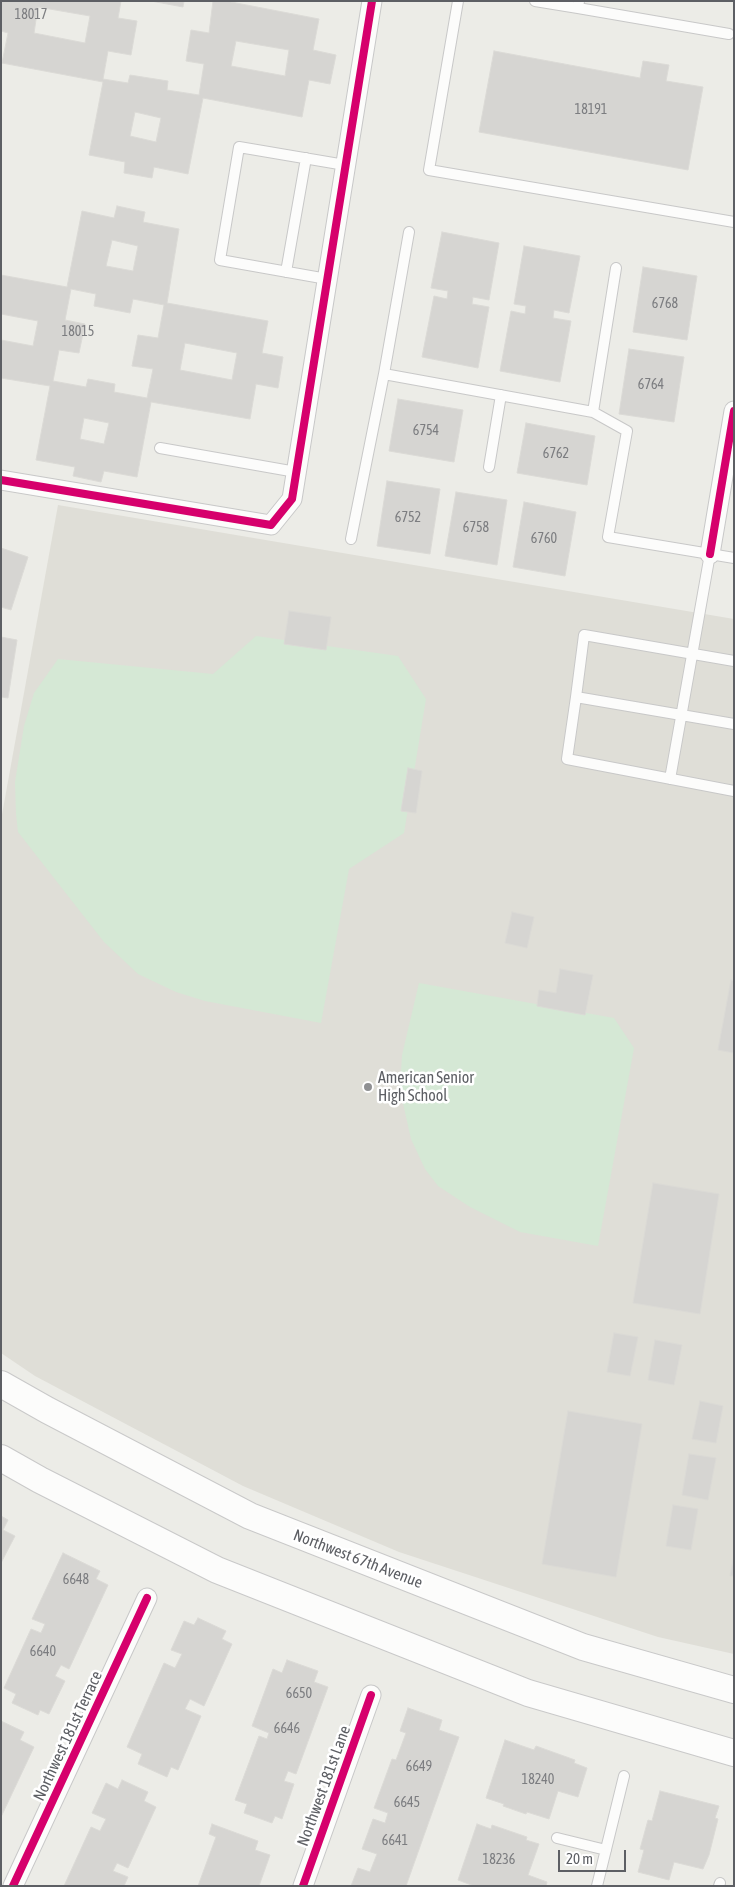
<!DOCTYPE html>
<style>
body{margin:0}
#map{position:relative;width:735px;height:1887px;overflow:hidden;background:#ecece7;font-family:"Asap Condensed",sans-serif}
canvas{display:block}
.frame{position:absolute;inset:0;border:2px solid #5d5f64;pointer-events:none}
.scale{position:absolute;left:558px;top:1850px;width:68px;height:22px;box-sizing:border-box;border:2px solid #5d5f64;border-top:0;padding-left:6px;font-size:15px;line-height:18px;white-space:nowrap;color:#5d5f64;-webkit-text-stroke:4px #fff;paint-order:stroke}
</style>
<div id="map">
<canvas width="735" height="1887"></canvas>
<div class="frame"></div>
<div class="scale">20 m</div>
</div>
<script>
const g = document.querySelector('canvas').getContext('2d');
g.lineJoin = 'round';
function paint(path, color) { g.fillStyle = color; g.fill(path, 'evenodd'); }
const poly = rows => new Path2D(rows.map(r => 'M' + r).join(''));
function stroke(path, color, width, dash) { g.strokeStyle = color; g.lineWidth = width; g.lineCap = dash ? 'butt' : 'round'; g.setLineDash(dash || []); g.stroke(path); }
function drawText(font, color, halo, rows, align = 'center') {
  g.font = font + ' "Asap Condensed",sans-serif'; g.lineWidth = 5; g.setLineDash([]); g.textBaseline = 'middle'; g.strokeStyle = halo; g.fillStyle = color; for (const [text, x, y, turn = 0] of rows) {
    g.save(); g.translate(x, y); g.rotate((+turn || 0) * Math.PI / 180); g.textAlign = isNaN(turn) ? turn : align; if (halo) g.strokeText(text, 0, 0); g.fillText(text, 0, 0); g.restore();
  }
}
paint(poly([
 [58,505,734,619,734,1654,658,1637,399,1552,243,1486,35,1376,1,1353,1,820]
]), '#dfded7');
paint(poly([
 [256,636,398,656,426,699,404,833,349,869,321,1023,205,1001,176,992,138,974,104,942,18,832,16,814,15,782,24,726,34,693,58,659,213,674],
 [419,983,614,1018,634,1048,598,1246,520,1232,470,1207,438,1186,425,1169,411,1139,400,1090,402,1055]
]), '#d5e8d5');
const building = poly([
 [1,1,121,1,118,18,137,21,131,55,108,51,103,79,128,83,130,75,168,81,167,90,199,95,204,64,186,61,191,30,209,33,213,1,226,1,319,19,313,50,336,55,330,84,309,80,302,117,203,98,188,174,154,167,152,178,124,173,125,162,89,155,103,82,2,63,8,33,1,31,1,1],
 [38,7,90,16,85,43,34,33,38,7],
 [236,41,289,50,285,76,231,66,236,41],
 [135,112,161,118,156,142,130,136,135,112],
 [151,1,184,1,183,7,151,1],
 [494,51,640,78,643,61,669,65,666,81,703,87,688,170,479,132,494,51],
 [117,206,145,212,143,222,179,229,167,303,268,321,262,353,283,357,278,388,256,384,250,419,151,402,137,477,104,471,101,482,73,476,75,467,36,460,50,386,1,378,1,340,33,346,38,321,1,314,1,275,67,287,82,211,114,218,117,206],
 [112,240,138,246,133,271,106,266,112,240],
 [71,289,96,294,94,306,130,313,133,299,164,305,158,338,138,335,132,366,153,369,147,398,114,392,115,384,88,379,86,387,53,381,59,350,79,353,85,324,65,320,71,289],
 [185,343,237,353,232,380,180,370,185,343],
 [84,418,109,423,104,444,80,439,84,418],
 [442,232,499,243,489,300,473,297,472,304,489,307,478,368,422,357,434,296,447,299,448,291,431,288,442,232],
 [524,246,580,256,569,313,554,310,553,318,571,321,560,382,500,371,511,311,525,314,526,306,514,304,524,246],
 [643,267,697,276,687,340,633,332,643,267],
 [629,349,684,357,674,422,619,414,629,349],
 [398,399,463,410,454,462,389,451,398,399],
 [526,423,595,436,587,485,517,473,526,423],
 [387,481,440,489,430,554,377,546,387,481],
 [456,492,507,500,497,565,445,556,456,492],
 [524,502,576,512,565,576,513,567,524,502],
 [1,548,28,557,11,610,1,607,1,548],
 [289,611,331,617,326,650,284,644,289,611],
 [1,637,17,640,8,698,1,697,1,637],
 [408,768,422,771,416,813,401,811,408,768],
 [512,912,534,917,527,948,505,943,512,912],
 [560,969,593,975,585,1015,537,1006,539,990,556,993,560,969],
 [731,980,734,981,734,1053,718,1050,731,980],
 [653,1183,719,1194,700,1314,633,1303,653,1183],
 [614,1333,638,1337,630,1376,607,1372,614,1333],
 [655,1340,682,1345,674,1385,648,1380,655,1340],
 [700,1401,723,1406,716,1443,692,1439,700,1401],
 [568,1411,642,1424,616,1577,542,1564,568,1411],
 [689,1454,716,1458,708,1500,682,1495,689,1454],
 [673,1505,698,1509,691,1550,666,1546,673,1505],
 [1,1516,8,1520,3,1530,15,1536,1,1563,1,1516],
 [63,1553,100,1571,96,1579,108,1585,69,1669,61,1665,55,1676,65,1681,49,1714,40,1710,38,1715,12,1703,16,1694,4,1688,31,1629,41,1633,45,1624,32,1619,63,1553],
 [734,1555,734,1576,730,1576,734,1555],
 [198,1618,226,1631,222,1639,232,1644,204,1706,190,1699,185,1709,201,1716,178,1770,171,1767,167,1777,138,1764,142,1754,127,1747,164,1663,175,1668,182,1654,171,1650,184,1621,194,1625,198,1618],
 [287,1660,318,1671,314,1682,328,1687,296,1774,288,1771,284,1781,294,1784,282,1819,275,1816,272,1823,244,1813,247,1804,235,1800,259,1736,267,1739,269,1733,252,1726,273,1669,282,1673,287,1660],
 [408,1708,442,1720,439,1730,459,1737,406,1886,351,1886,358,1868,370,1872,377,1854,362,1849,373,1819,385,1823,388,1813,374,1808,392,1759,396,1760,406,1733,400,1731,408,1708],
 [1,1721,24,1732,20,1740,34,1747,1,1817,1,1721],
 [505,1740,534,1750,536,1746,575,1760,574,1763,587,1768,578,1797,558,1791,549,1819,527,1812,526,1814,503,1806,504,1804,486,1798,505,1740],
 [122,1780,148,1792,144,1801,156,1807,128,1868,117,1863,113,1871,128,1877,124,1886,64,1886,91,1827,100,1831,106,1819,92,1813,106,1783,118,1789,122,1780],
 [660,1791,719,1806,715,1818,718,1819,709,1855,703,1869,674,1862,669,1880,638,1872,644,1850,640,1849,648,1820,652,1821,660,1791],
 [212,1824,258,1841,255,1850,270,1855,259,1886,198,1886,216,1837,209,1834,212,1824],
 [477,1824,491,1829,492,1825,527,1837,526,1840,539,1844,528,1875,547,1882,546,1886,474,1886,458,1880,477,1824]
]);
paint(building, '#d6d5d2');
stroke(building, '#dbdad6', 1);
const service = poly([
 [458,1,429,170,734,222],
 [535,1,578,8],
 [579,1,578,8,729,34],
 [286,272,306,158],
 [327,279,220,260,239,147,345,165],
 [384,374,409,232],
 [593,412,616,268],
 [160,448,296,472],
 [489,467,501,395],
 [351,539,384,374,593,412,627,431,608,537,734,558],
 [734,661,584,635,576,697,734,724],
 [576,697,567,759,734,791],
 [670,779,710,554],
 [557,1838,606,1850],
 [597,1886,624,1776],
 [719,1886,720,1883]
]);
const minor = poly([
 [1,480,271,525,292,499,372,1],
 [710,554,734,411],
 [13,1886,147,1598],
 [303,1886,371,1695]
]);
const secondary = poly([
 [1,1384,47,1410,250,1516,583,1647,734,1690],
 [1,1458,40,1480,217,1570,528,1693,734,1753]
]);
stroke(service, '#c8c8c8', 12);
stroke(minor, '#c8c8c8', 21);
stroke(secondary, '#c9c9c9', 28);
stroke(service, '#fcfcfb', 10);
stroke(minor, '#fcfcfb', 19);
stroke(secondary, '#fcfcfb', 26);
stroke(poly([
 [1,480,271,525,292,499,372,1],
 [710,554,734,411],
 [13,1886,147,1598],
 [303,1886,371,1695]
]), '#d6006c', 8);
for (const [x, y, r, color] of [
 [368,1087,5,"#8f9092"]
]) { const dot = new Path2D(); dot.arc(x, y, r, 0, 2 * Math.PI); g.fillStyle = color; g.fill(dot); stroke(dot, '#fff', 2); }
drawText('14px', '#7c7d80', null, [
 ["18017",31,15],
 ["18191",591,110],
 ["6768",665,304],
 ["18015",78,332],
 ["6764",651,385],
 ["6754",426,431],
 ["6762",556,454],
 ["6752",408,518],
 ["6758",476,528],
 ["6760",544,539],
 ["6648",76,1580],
 ["6640",43,1652],
 ["6650",299,1694],
 ["6646",287,1729],
 ["6649",419,1767],
 ["18240",538,1780],
 ["6645",407,1803],
 ["6641",395,1841],
 ["18236",499,1860]
]);
drawText('16px', '#5d5f64', '#fff', [
 ["American Senior",378,1078],
 ["High School",378,1096]
], 'left');
drawText('16px', '#5d5f64', '#fff', [
 ["Northwest 67th Avenue",358,1559,21],
 ["Northwest 181st Terrace",68,1736,-65],
 ["Northwest 181st Lane",324,1786,-70]
]);
</script>
